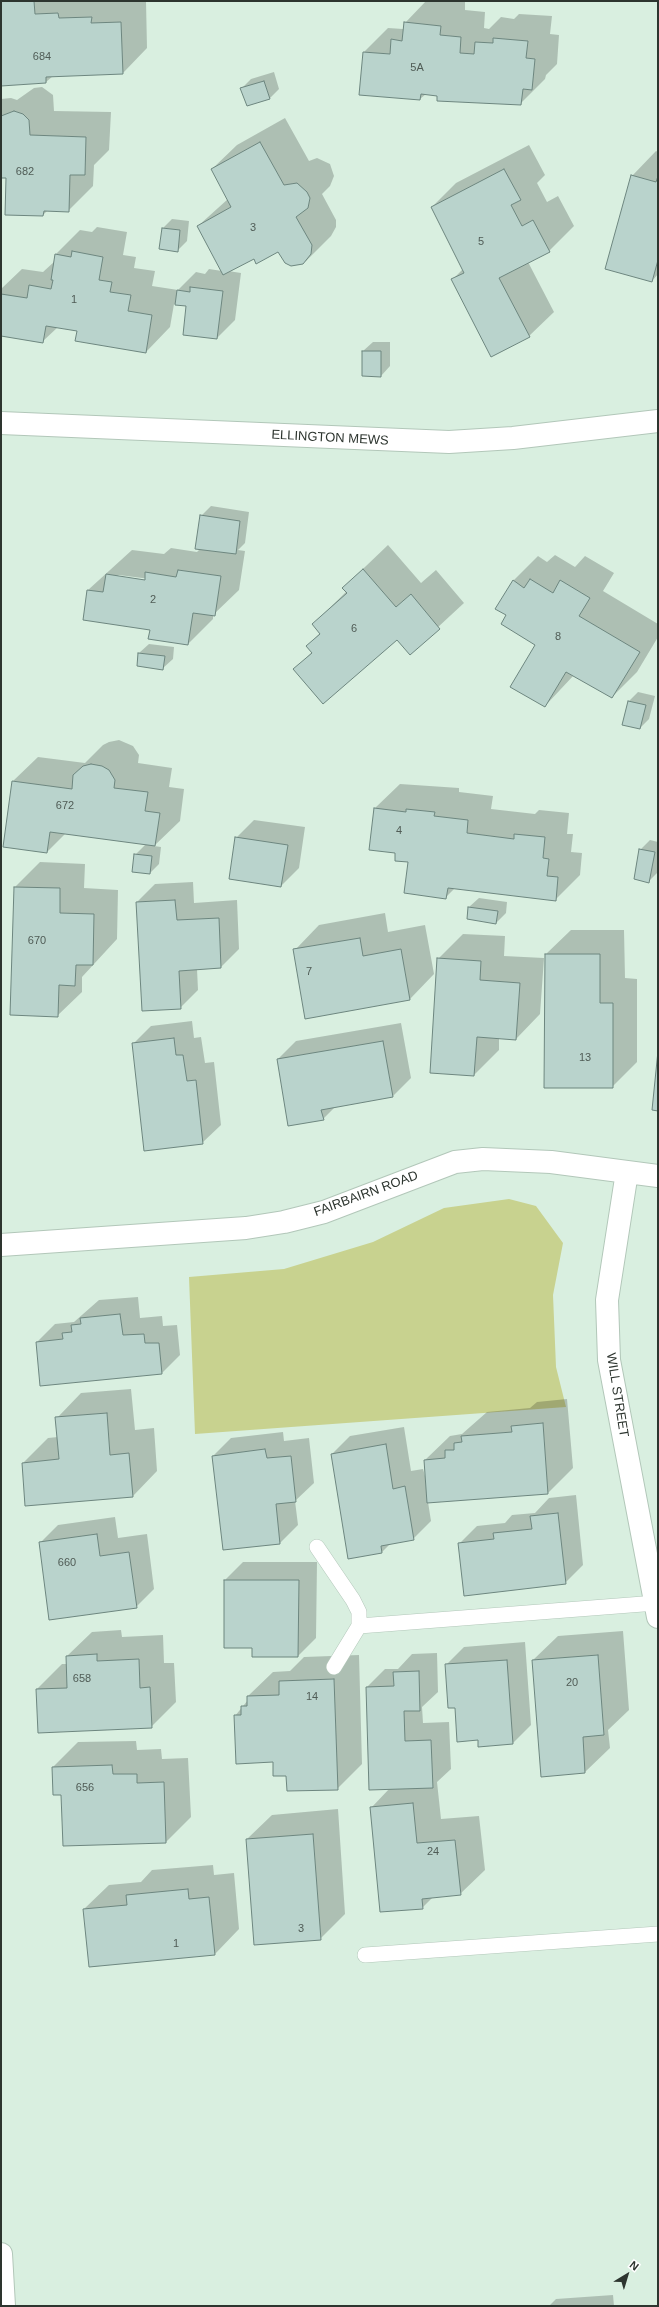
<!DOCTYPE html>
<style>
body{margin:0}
#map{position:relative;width:659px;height:2307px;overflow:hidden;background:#d9efe0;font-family:Helvetica,sans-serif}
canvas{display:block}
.frame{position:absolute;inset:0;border:2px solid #2d352f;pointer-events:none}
.north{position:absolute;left:607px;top:2255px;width:40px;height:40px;-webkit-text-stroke:3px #fff;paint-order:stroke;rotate:38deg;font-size:11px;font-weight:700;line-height:16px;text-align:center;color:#2d352f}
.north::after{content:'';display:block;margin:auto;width:14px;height:18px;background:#2d352f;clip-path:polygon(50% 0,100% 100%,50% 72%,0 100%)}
</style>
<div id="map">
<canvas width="659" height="2307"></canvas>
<div class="frame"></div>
<div class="north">N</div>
</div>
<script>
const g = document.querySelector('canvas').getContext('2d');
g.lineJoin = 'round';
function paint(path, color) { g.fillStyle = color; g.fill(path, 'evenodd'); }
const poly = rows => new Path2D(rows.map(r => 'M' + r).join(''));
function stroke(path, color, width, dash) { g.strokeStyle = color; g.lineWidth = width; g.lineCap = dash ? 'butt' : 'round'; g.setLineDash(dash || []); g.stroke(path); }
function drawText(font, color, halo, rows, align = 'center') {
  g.font = font + ' Helvetica,sans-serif'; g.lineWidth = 4; g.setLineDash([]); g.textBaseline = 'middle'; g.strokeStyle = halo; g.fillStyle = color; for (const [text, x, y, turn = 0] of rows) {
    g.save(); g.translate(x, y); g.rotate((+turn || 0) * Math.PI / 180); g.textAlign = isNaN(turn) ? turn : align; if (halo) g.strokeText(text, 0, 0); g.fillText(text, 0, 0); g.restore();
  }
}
paint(poly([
 [509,1199,536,1206,563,1243,553,1295,556,1367,566,1407,195,1434,189,1277,284,1269,373,1242,444,1208]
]), '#c8d28f');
paint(poly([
 [1,1,146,1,147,48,123,73,53,76,46,82,1,85],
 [426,1,465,1,465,10,485,12,484,28,489,29,501,17,514,19,519,14,552,16,550,34,559,35,557,64,546,75,545,79,520,104,426,94,420,99,364,52,388,28,403,29,405,23],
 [274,72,279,89,270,98,241,89,251,79],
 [42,87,53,95,54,111,111,112,109,150,94,165,93,186,68,211,48,210,43,215,7,177,1,177,1,99,11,98,17,100,34,88],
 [285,118,309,161,317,158,330,164,334,176,330,186,322,194,336,220,336,227,331,236,306,261,298,265,287,264,279,251,254,257,228,271,241,273,235,320,217,338,187,305,174,304,170,327,146,352,78,330,58,327,42,342,1,335,1,289,22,269,43,272,55,261,56,254,80,230,92,232,97,227,127,232,123,255,136,257,134,268,155,271,152,286,178,290,196,272,205,274,209,269,222,271,198,226,228,199,212,169,237,145],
 [529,145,545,175,537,183,547,202,558,196,574,226,549,251,528,262,554,312,529,336,453,279,463,269,432,207,456,183],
 [656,151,658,152,658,274,652,281,632,176],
 [172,219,189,221,187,241,177,251,163,228],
 [373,342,390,342,390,366,381,376,363,375,363,351],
 [211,506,249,512,245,543,238,550,245,551,239,590,213,615,213,619,188,644,151,629,84,619,88,590,132,550,164,554,171,548,197,552,201,548,201,516],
 [119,575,150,579,150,581,117,576],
 [388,545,421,583,436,570,464,603,410,653,397,638,294,670,312,652,307,646,320,633,313,624,347,591,343,588],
 [555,555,575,567,585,556,614,573,603,591,658,624,658,637,637,672,612,697,574,675,545,706,536,644,507,615,513,581,538,556,547,562],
 [149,644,174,647,173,659,163,668,139,653],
 [638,692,655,696,649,719,640,728,629,701],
 [119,740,133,746,139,755,138,763,172,768,169,787,184,789,180,821,154,846,161,847,159,864,150,873,135,855,146,844,66,833,47,852,13,781,38,757,85,763,103,745,109,742],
 [400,784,459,788,459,792,493,796,491,809,535,814,539,810,569,813,567,834,573,834,571,852,582,853,580,875,555,900,455,888,446,897,409,861,396,852,375,808],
 [254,820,305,827,299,868,281,886,236,838],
 [650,840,658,842,658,872,649,881,640,850],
 [40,862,85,864,84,888,118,890,117,939,82,977,82,992,57,1016,11,1015,15,887],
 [193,882,194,903,237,900,239,949,221,967,197,969,198,990,180,1008,137,902,155,884],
 [479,898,507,902,506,913,496,923,469,907],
 [385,913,388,932,425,925,434,974,410,999,295,950,319,925],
 [571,930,624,930,625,978,637,979,637,1062,612,1087,546,954],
 [463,934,505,936,504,956,544,958,540,1014,516,1039,499,1038,499,1050,474,1075,438,959],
 [192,1021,194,1038,201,1037,205,1063,214,1062,221,1125,202,1143,133,1044,151,1026],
 [401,1023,411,1078,393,1096,336,1106,323,1119,278,1059,296,1041],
 [138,1297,140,1318,162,1316,163,1326,177,1325,180,1355,162,1373,37,1342,55,1324,74,1322,99,1300],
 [131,1389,135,1430,154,1428,157,1471,133,1496,23,1463,48,1438,58,1437,57,1418,81,1393],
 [567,1399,573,1468,548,1493,428,1502,431,1521,413,1539,391,1543,382,1552,349,1557,332,1454,350,1436,404,1427,411,1471,423,1469,427,1483,425,1460,450,1436,462,1434,487,1412,530,1408,537,1402],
 [283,1432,284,1441,309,1438,314,1483,295,1501,298,1525,280,1543,213,1456,231,1438],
 [576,1495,583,1565,565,1583,459,1544,477,1526,505,1523,512,1515,535,1513,549,1498],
 [115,1517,118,1538,147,1534,154,1589,136,1607,40,1543,58,1525],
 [243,1562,317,1562,316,1638,298,1656,253,1647,225,1580],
 [121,1630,122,1637,163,1635,164,1663,174,1663,176,1702,151,1727,37,1689,62,1664,67,1664,67,1656,92,1632],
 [623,1631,629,1710,608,1730,610,1748,585,1772,542,1776,533,1660,558,1636],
 [525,1642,531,1725,513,1743,479,1739,456,1706,446,1665,464,1647],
 [437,1653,438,1692,422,1707,423,1723,449,1722,451,1769,437,1782,441,1819,479,1816,485,1870,460,1894,433,1897,422,1908,371,1808,390,1788,367,1687,385,1669,398,1669,412,1654],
 [359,1655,362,1764,337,1789,287,1775,235,1716,248,1700,248,1696,273,1672,290,1671,304,1657],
 [136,1741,137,1750,161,1749,162,1759,188,1758,191,1817,166,1842,64,1845,62,1794,53,1767,78,1742],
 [338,1809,345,1914,320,1939,247,1839,272,1815],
 [213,1865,214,1875,234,1873,239,1929,215,1954,84,1909,109,1885,141,1882,152,1870],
 [613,2295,614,2306,549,2306,556,2299]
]), '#0003');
const building = poly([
 [1,1,34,1,35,14,58,13,59,18,92,17,91,23,121,22,123,74,46,77,46,83,1,86,1,1],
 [404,22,441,26,440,35,461,37,460,53,474,54,475,42,493,43,493,38,528,41,526,58,535,59,532,90,523,89,521,105,437,101,437,96,421,94,420,100,359,95,363,52,390,54,391,39,402,41,404,22],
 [264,81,270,99,247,106,240,88,264,81],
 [14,111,23,114,29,120,30,135,86,137,85,175,70,175,69,212,44,211,43,216,5,215,6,178,1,178,1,116,14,111],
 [260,142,284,185,297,183,307,192,310,198,308,208,296,217,312,245,311,254,303,264,291,266,285,263,278,252,256,264,254,259,223,275,197,226,231,207,211,169,260,142],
 [504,169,521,200,511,205,522,226,533,220,550,252,499,278,530,337,491,357,451,279,464,273,431,207,504,169],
 [631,175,656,182,658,176,658,260,652,282,605,269,631,175],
 [162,228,180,230,178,252,159,249,162,228],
 [72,251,103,257,99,280,112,282,110,292,131,295,128,311,152,315,146,353,75,341,77,331,46,326,43,343,1,336,1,294,27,298,29,285,51,289,53,280,51,280,55,254,71,257,72,251],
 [190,287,223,291,217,339,183,335,186,306,175,305,177,290,190,292,190,287],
 [362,351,381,351,381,377,362,376,362,351],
 [200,515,240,521,236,554,195,549,200,515],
 [363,569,396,607,411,594,440,629,410,655,397,640,323,704,293,669,312,653,306,646,320,634,312,624,347,593,342,588,363,569],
 [178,570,221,576,215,616,193,613,188,645,148,639,150,630,83,620,87,590,103,592,106,574,145,580,145,572,176,577,178,570],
 [530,579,553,593,560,580,590,598,579,616,640,652,612,698,566,672,545,707,510,687,535,645,501,624,506,615,495,609,513,580,524,588,530,579],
 [138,653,165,656,163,670,137,666,138,653],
 [628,701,646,705,640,729,622,725,628,701],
 [91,764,102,766,109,770,115,780,114,788,148,792,145,811,160,813,155,846,50,832,47,853,3,847,12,781,72,789,73,775,83,766,91,764],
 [374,808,406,812,406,809,435,812,434,816,468,820,467,833,514,839,514,834,545,837,543,858,549,859,547,876,558,877,556,901,448,888,446,899,404,893,408,862,395,861,395,853,369,850,374,808],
 [235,837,288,845,281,887,229,879,235,837],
 [639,849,655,852,649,883,634,879,639,849],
 [134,854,152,856,150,874,132,872,134,854],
 [14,887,60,888,60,913,94,914,93,965,76,965,75,986,59,985,58,1017,10,1015,14,887],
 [175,900,177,920,219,918,221,968,179,971,181,1009,142,1011,136,902,175,900],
 [468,907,498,911,496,924,467,919,468,907],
 [360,938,363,956,401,949,410,1000,305,1019,293,949,360,938],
 [545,954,600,954,600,1003,613,1003,613,1088,544,1088,545,954],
 [437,958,481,961,480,980,520,983,516,1040,477,1037,474,1076,430,1073,437,958],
 [174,1038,176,1055,183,1055,187,1081,196,1080,203,1144,144,1151,132,1043,174,1038],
 [383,1041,393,1097,321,1110,324,1120,288,1126,277,1059,383,1041],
 [658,1051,658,1111,652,1110,658,1051],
 [120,1314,123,1335,144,1334,145,1343,159,1343,162,1374,40,1386,36,1342,63,1339,62,1333,72,1332,71,1325,81,1324,80,1318,120,1314],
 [107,1413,110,1455,129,1453,133,1497,25,1506,22,1463,59,1459,55,1417,107,1413],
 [543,1423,548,1494,427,1503,424,1460,445,1458,445,1450,454,1450,454,1443,462,1442,461,1436,512,1432,511,1426,543,1423],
 [386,1444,393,1489,405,1486,414,1540,381,1546,382,1553,348,1559,331,1454,386,1444],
 [265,1449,267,1458,291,1456,296,1502,276,1504,280,1544,223,1550,212,1456,265,1449],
 [558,1513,566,1584,464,1596,458,1543,494,1539,493,1533,532,1529,530,1516,558,1513],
 [97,1534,100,1556,129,1552,137,1608,49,1620,39,1542,97,1534],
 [224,1580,299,1580,298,1657,252,1657,252,1648,224,1648,224,1580],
 [97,1654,97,1661,139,1659,140,1688,150,1687,152,1728,38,1733,36,1689,67,1688,66,1656,97,1654],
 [598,1655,604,1735,583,1737,585,1773,541,1777,532,1660,598,1655],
 [507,1660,513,1744,478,1747,478,1740,457,1742,455,1708,448,1708,445,1664,507,1660],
 [419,1671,420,1711,404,1711,405,1741,431,1740,433,1788,369,1790,366,1687,394,1686,393,1672,419,1671],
 [334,1679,338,1790,287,1791,286,1776,273,1776,273,1762,236,1764,234,1715,241,1715,241,1706,247,1706,247,1696,279,1695,279,1681,334,1679],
 [112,1765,113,1774,137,1774,137,1783,164,1782,166,1843,63,1846,61,1795,53,1795,52,1767,112,1765],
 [413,1803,417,1843,455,1840,461,1895,422,1899,423,1909,380,1912,370,1807,413,1803],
 [313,1834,321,1940,254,1945,246,1839,313,1834],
 [188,1889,189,1899,209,1897,215,1955,89,1967,83,1909,127,1905,126,1895,188,1889]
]);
paint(building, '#b9d3cc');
stroke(building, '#6d867f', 1);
const service = poly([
 [317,1547,353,1600,359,1612,359,1626,334,1667],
 [359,1626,656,1603],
 [365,1955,658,1934]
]);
const minor = poly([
 [1,423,449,442,513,438,658,421],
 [627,1172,607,1300,609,1360,658,1617],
 [1,1245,246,1228,284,1222,324,1212,455,1162,483,1159,551,1162,658,1176]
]);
const tertiary = poly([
 [1,2254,4,2306]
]);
stroke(service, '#b2c7b9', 16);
stroke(minor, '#b2c7b9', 24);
stroke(tertiary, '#b2c7b9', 24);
stroke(service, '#fff', 15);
stroke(minor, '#fff', 22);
stroke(tertiary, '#fff', 22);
drawText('11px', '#505c56', null, [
 ["684",42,57],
 ["5A",417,68],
 ["682",25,172],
 ["3",253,228],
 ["5",481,242],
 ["1",74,300],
 ["2",153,600],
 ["6",354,629],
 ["8",558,637],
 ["672",65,806],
 ["4",399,831],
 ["670",37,941],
 ["7",309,972],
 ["13",585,1058],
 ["660",67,1563],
 ["658",82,1679],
 ["20",572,1683],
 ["14",312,1697],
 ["656",85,1788],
 ["24",433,1852],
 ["3",301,1929],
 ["1",176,1944]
]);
drawText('13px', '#2d352f', '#fff', [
 ["ELLINGTON MEWS",330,438,3],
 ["FAIRBAIRN ROAD",366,1194,-20],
 ["WILL STREET",617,1395,81]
]);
</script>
